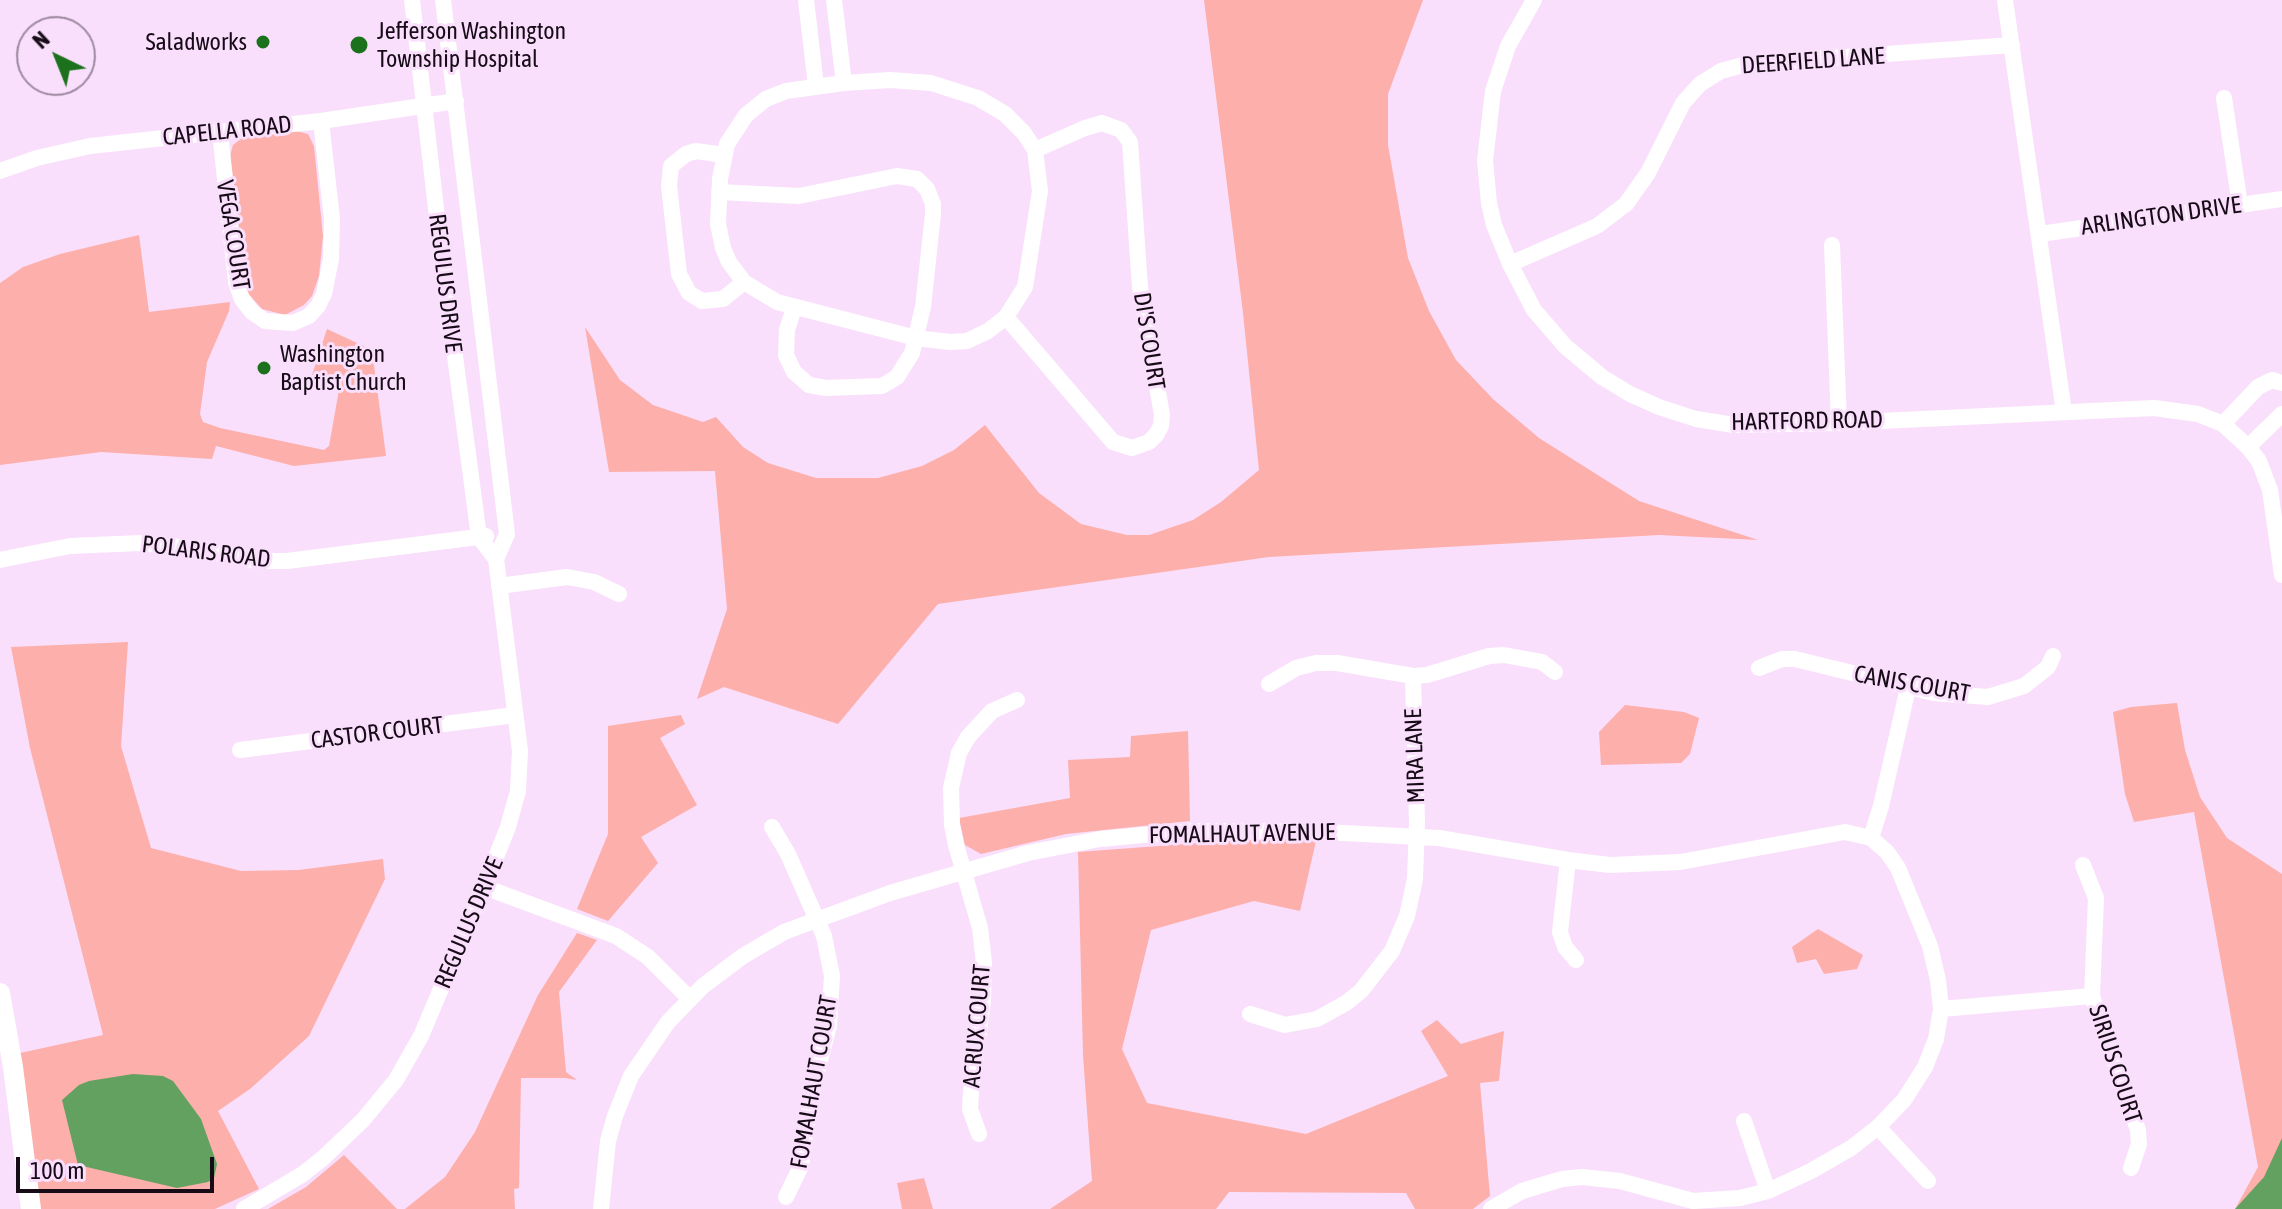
<!DOCTYPE html>
<style>
body{margin:0}
#map{position:relative;width:2282px;height:1209px;overflow:hidden;background:#f9dffb;font-family:"Asap Condensed",sans-serif}
canvas{display:block}
.north{position:absolute;left:16px;top:16px;width:80px;height:80px;box-sizing:border-box;background:#f9dffb;border:2px solid #9e8aa0;border-radius:50%;rotate:317deg;font-size:22px;font-weight:700;line-height:32px;text-align:center;color:#160b17}
.north::after{content:'';display:block;margin:auto;width:28px;height:36px;background:#1c721c;clip-path:polygon(50% 0,100% 100%,50% 72%,0 100%)}
.scale{position:absolute;left:16px;top:1157px;width:198px;height:36px;box-sizing:border-box;border:4px solid #160b17;border-top:0;padding-left:10px;font-size:24px;line-height:28px;white-space:nowrap;color:#160b17;-webkit-text-stroke:6px #f9dffb;paint-order:stroke}
</style>
<div id="map">
<canvas width="2282" height="1209"></canvas>
<div class="north">N</div>
<div class="scale">100 m</div>
</div>
<script>
const g = document.querySelector('canvas').getContext('2d');
g.lineJoin = 'round';
function paint(path, color) { g.fillStyle = color; g.fill(path, 'evenodd'); }
const poly = rows => new Path2D(rows.map(r => 'M' + r).join(''));
function stroke(path, color, width, dash) { g.strokeStyle = color; g.lineWidth = width; g.lineCap = dash ? 'butt' : 'round'; g.setLineDash(dash || []); g.stroke(path); }
function drawText(font, color, halo, rows, align = 'center') {
  g.font = font + ' "Asap Condensed",sans-serif'; g.lineWidth = 6; g.setLineDash([]); g.textBaseline = 'middle'; g.strokeStyle = halo; g.fillStyle = color; for (const [text, x, y, turn = 0] of rows) {
    g.save(); g.translate(x, y); g.rotate((+turn || 0) * Math.PI / 180); g.textAlign = isNaN(turn) ? turn : align; if (halo) g.strokeText(text, 0, 0); g.fillText(text, 0, 0); g.restore();
  }
}
paint(poly([
 [1204,0,1423,0,1388,94,1388,145,1408,258,1429,311,1456,360,1493,399,1539,438,1639,501,1758,540,1659,535,1269,557,938,604,838,724,724,687,697,699,727,609,715,471,609,472,585,327,620,380,653,405,703,422,716,417,743,447,768,463,816,478,878,478,922,466,954,450,985,425,1039,493,1081,524,1127,535,1149,535,1193,520,1221,502,1259,470,1243,313],
 [296,131,308,134,314,146,323,236,319,276,312,296,304,305,285,315,262,309,247,292,230,156,233,145,242,138],
 [139,235,149,312,230,302,229,311,207,362,200,414,203,422,220,428,324,450,329,446,339,390,311,378,327,329,372,350,386,456,294,466,216,446,212,459,101,452,0,465,0,283,23,267,60,254],
 [128,642,121,746,151,848,241,871,299,870,383,859,385,879,309,1036,250,1089,218,1111,259,1189,215,1209,40,1209,20,1053,103,1035,30,748,11,647],
 [2177,703,2185,750,2200,797,2227,838,2282,874,2282,1209,2235,1209,2258,1167,2194,812,2134,822,2125,794,2113,712,2131,707],
 [1625,705,1684,712,1699,718,1690,754,1681,763,1601,765,1599,732],
 [681,715,685,724,660,738,697,805,641,837,658,863,608,921,577,909,608,834,608,726],
 [1188,731,1190,821,1066,834,981,854,965,845,959,818,1070,798,1068,760,1130,757,1131,736],
 [1240,840,1316,841,1300,911,1254,901,1151,930,1122,1049,1147,1103,1306,1134,1448,1076,1421,1031,1437,1020,1461,1044,1504,1031,1499,1081,1480,1083,1490,1196,1473,1209,1415,1209,1406,1193,1229,1192,1216,1209,1050,1209,1092,1181,1083,1055,1078,852],
 [1818,929,1863,955,1857,969,1824,974,1816,959,1797,963,1792,947],
 [577,933,597,940,559,992,566,1072,577,1080,565,1078,521,1078,519,1188,514,1189,515,1209,405,1209,445,1177,475,1132,538,995],
 [344,1155,397,1209,268,1209,306,1187],
 [924,1178,933,1209,902,1209,897,1183]
]), '#fdafab');
paint(poly([
 [133,1074,163,1076,173,1081,201,1119,217,1164,214,1178,208,1182,177,1188,78,1165,62,1100,79,1085,89,1081],
 [2282,1138,2282,1209,2235,1209,2264,1177]
]), '#62a15f');
stroke(poly([
 [412,0,440,243,479,537,496,559],
 [806,0,816,86],
 [834,0,844,83],
 [1534,0,1508,46,1493,91,1485,161,1489,203,1494,225,1510,264,1534,310,1565,346,1602,377,1630,394,1659,407,1696,419,1734,425,1839,423,2154,408,2198,414,2223,424,2248,447,2259,461,2270,490,2282,575],
 [2005,0,2064,412],
 [890,80,931,83,978,98,1005,114,1024,133,1035,150,1040,191,1025,287,1006,317,988,331,967,341,950,342,916,338,777,302,744,282,729,262,723,248,718,224,720,179,727,144,746,115,766,99,786,91,844,83,890,80],
 [2224,98,2240,205],
 [220,132,236,282,242,299,252,312,265,321,293,323,309,316,318,306,324,294,331,259,332,219,321,121],
 [724,155,696,151,686,154,671,166,669,186,679,274,689,293,702,301,723,299,744,282],
 [0,171,37,158,90,146,321,121,456,101],
 [719,192,799,196,897,176,917,179,927,189,933,204,933,214,923,307,912,353,897,377,882,386,826,388,809,385,794,372,786,355,787,330,794,308],
 [2040,234,2282,199],
 [1832,245,1839,423],
 [1510,264,1597,226,1626,204,1648,173,1683,103,1700,84,1721,71,1747,64,2012,45],
 [1006,317,1113,442,1132,448,1149,442,1156,435,1161,426,1162,415,1140,287,1130,142,1121,130,1102,123,1085,128,1035,150],
 [2223,424,2258,387,2272,380,2282,383],
 [2248,447,2282,414],
 [0,560,70,546,141,543,190,548,257,561,287,561,486,536],
 [499,586,567,577,594,582,619,594],
 [1759,668,1782,659,1795,659,1934,693,1988,697,2024,686,2048,667,2053,656],
 [1269,684,1296,668,1316,663,1337,663,1413,676,1427,675,1489,656,1504,655,1542,662,1555,672],
 [240,750,515,715],
 [772,827,788,854,824,936,832,976,829,1026,811,1095,801,1166,786,1197],
 [1871,838,1881,806,1908,688],
 [1568,860,1560,932,1565,947,1576,960],
 [2083,865,2096,898,2092,996,2138,1130,2139,1144,2131,1168],
 [484,887,616,936,648,957,689,998],
 [1941,1009,2092,996],
 [1250,1014,1285,1025,1317,1019,1346,1003,1361,991,1392,951,1407,916,1415,879,1417,823,1413,676],
 [1744,1121,1768,1191],
 [1878,1127,1928,1181],
 [979,1134,970,1109,971,1092,983,1001,984,963,980,928,956,845,952,825,951,788,959,753,968,737,992,711,1017,700],
 [244,1209,303,1174,323,1158,363,1120,396,1080,421,1036,484,887,508,827,518,791,520,751,496,559,507,534,443,0],
 [601,1209,608,1141,615,1116,631,1076,668,1022,703,986,743,956,784,932,890,893,1028,853,1100,839,1143,835,1195,831,1304,831,1439,838,1568,860,1610,865,1680,862,1845,832,1871,838,1887,852,1898,868,1930,946,1938,980,1941,1009,1936,1039,1925,1067,1904,1100,1878,1127,1851,1148,1811,1171,1768,1191,1740,1198,1693,1201,1620,1181,1582,1177,1562,1179,1522,1191,1491,1209]
]), '#fff', 16);
stroke(poly([
 [0,993,13,1067,31,1209]
]), '#fff', 20);
for (const [x, y, r, color] of [
 [263,42,8,"#1c721c"],
 [359,45,10,"#1c721c"],
 [264,368,8,"#1c721c"]
]) { const dot = new Path2D(); dot.arc(x, y, r, 0, 2 * Math.PI); g.fillStyle = color; g.fill(dot); stroke(dot, '#f9dffb', 3); }
drawText('24px', '#160b17', '#f9dffb', [
 ["Jefferson Washington",377,31],
 ["Township Hospital",377,59],
 ["Saladworks",247,42,"right"],
 ["Washington",280,354],
 ["Baptist Church",280,382]
], 'left');
drawText('24px', '#160b17', '#f9dffb', [
 ["DEERFIELD LANE",1813,61,-4],
 ["CAPELLA ROAD",227,131,-6],
 ["ARLINGTON DRIVE",2161,216,-8],
 ["VEGA COURT",233,235,81],
 ["REGULUS DRIVE",445,283,83],
 ["DI'S COURT",1149,341,81],
 ["HARTFORD ROAD",1807,421,-1],
 ["POLARIS ROAD",206,552,7],
 ["CANIS COURT",1912,684,10],
 ["CASTOR COURT",377,733,-7],
 ["MIRA LANE",1415,756,-92],
 ["FOMALHAUT AVENUE",1242,834,-1],
 ["REGULUS DRIVE",469,923,-67],
 ["ACRUX COURT",977,1026,-85],
 ["SIRIUS COURT",2115,1064,72],
 ["FOMALHAUT COURT",814,1082,-80]
]);
</script>
